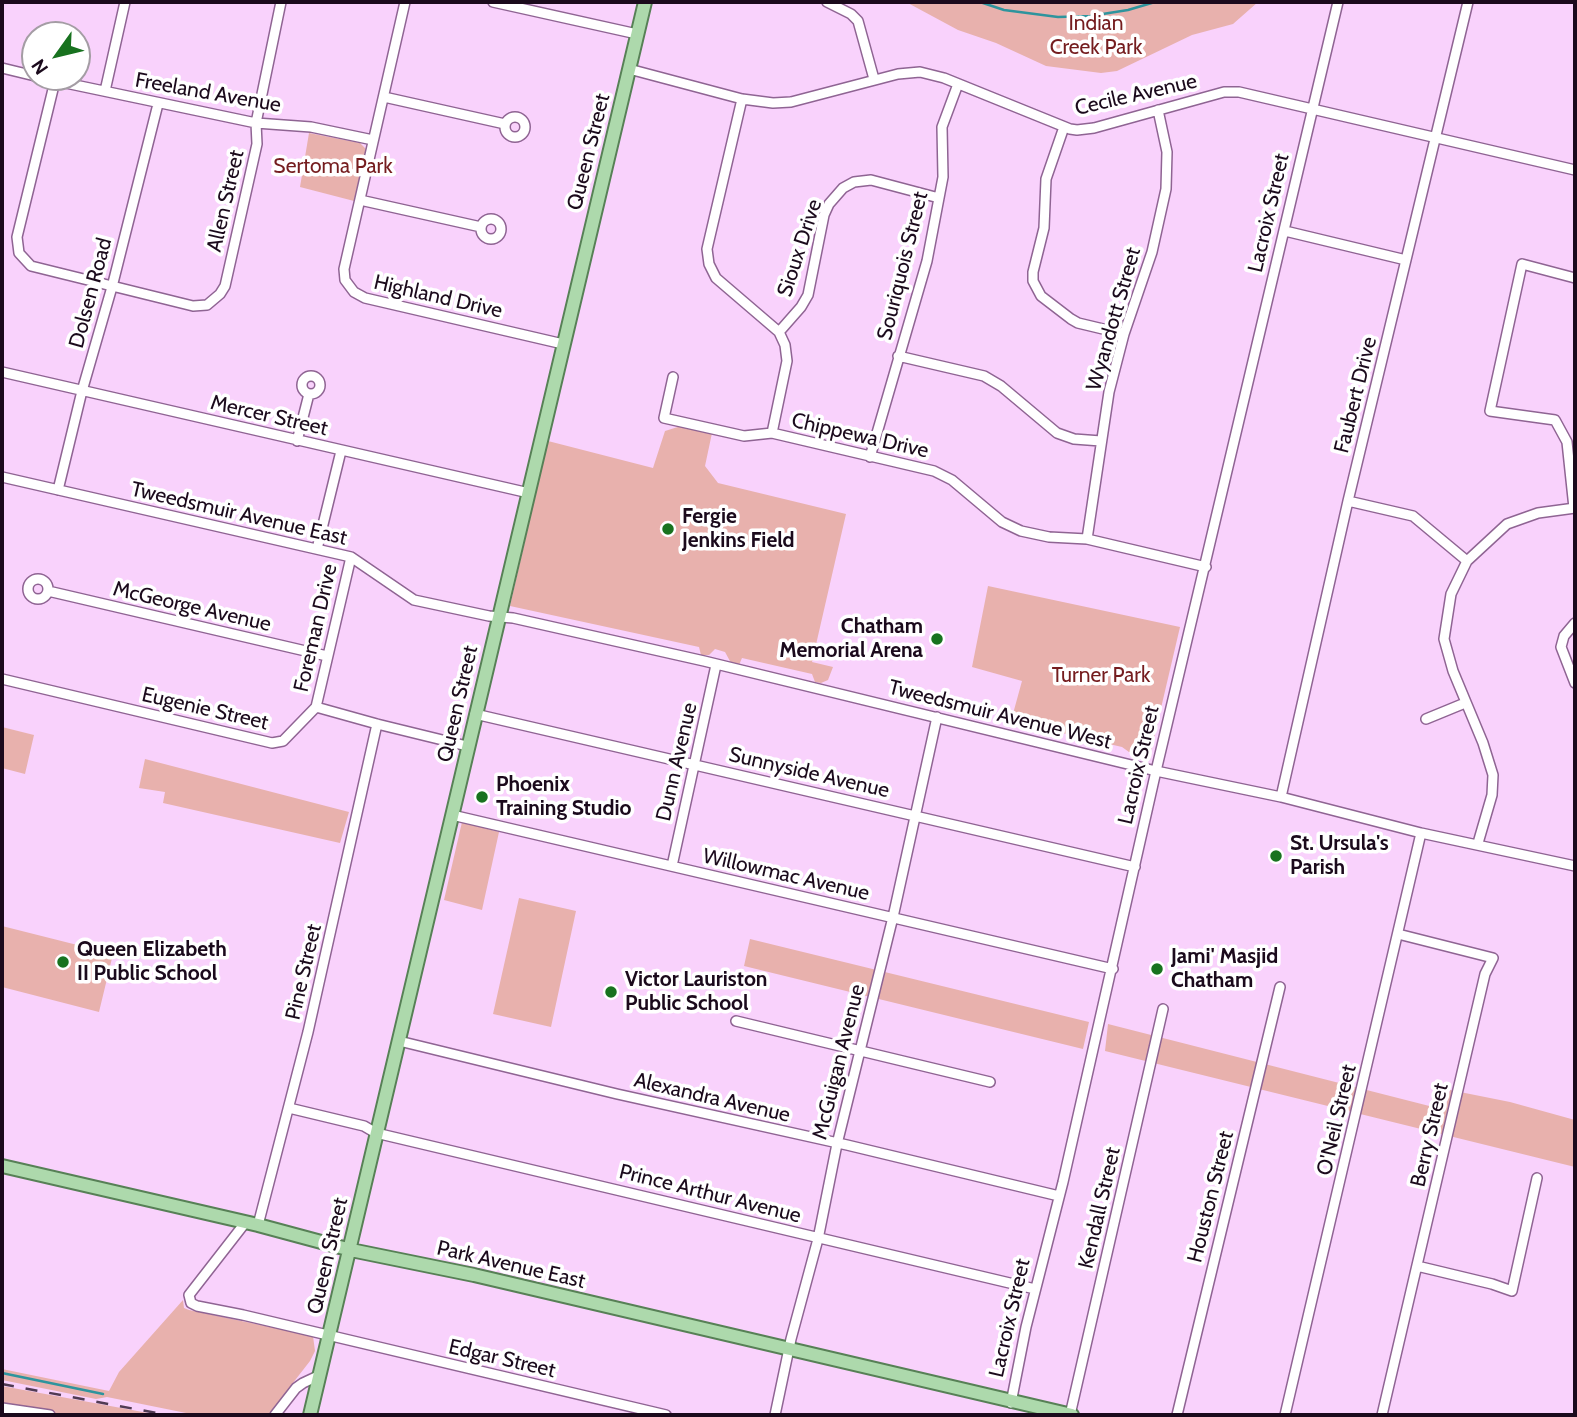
<!DOCTYPE html>
<style>
body{margin:0}
#map{position:relative;width:1577px;height:1417px;overflow:hidden;background:#f9d2fc;font-family:Cabin,sans-serif}
canvas{display:block}
.frame{position:absolute;inset:0;border:4px solid #1b0a1c;pointer-events:none}
.north{position:absolute;left:21px;top:21px;width:70px;height:70px;box-sizing:border-box;background:#fff;border:2px solid #a49da4;border-radius:50%;rotate:236deg;font-size:19px;font-weight:700;line-height:28px;text-align:center;color:#1b0a1c}
.north::after{content:'';display:block;margin:auto;width:24px;height:32px;background:#18721f;clip-path:polygon(50% 0,100% 100%,50% 72%,0 100%)}
</style>
<div id="map">
<canvas width="1577" height="1417"></canvas>
<div class="frame"></div>
<div class="north">N</div>
</div>
<script>
const g = document.querySelector('canvas').getContext('2d');
g.lineJoin = 'round';
function paint(path, color) { g.fillStyle = color; g.fill(path, 'evenodd'); }
const poly = rows => new Path2D(rows.map(r => 'M' + r).join(''));
function stroke(path, color, width, dash) { g.strokeStyle = color; g.lineWidth = width; g.lineCap = dash ? 'butt' : 'round'; g.setLineDash(dash || []); g.stroke(path); }
function drawText(font, color, halo, rows, align = 'center') {
  g.font = font + ' Cabin,sans-serif'; g.lineWidth = 7; g.setLineDash([]); g.textBaseline = 'middle'; g.strokeStyle = halo; g.fillStyle = color; for (const [text, x, y, turn = 0] of rows) {
    g.save(); g.translate(x, y); g.rotate((+turn || 0) * Math.PI / 180); g.textAlign = isNaN(turn) ? turn : align; if (halo) g.strokeText(text, 0, 0); g.fillText(text, 0, 0); g.restore();
  }
}
paint(poly([
 [906,2,1258,2,1233,24,1192,35,1117,71,1101,73,1046,66,996,43,958,30],
 [309,133,360,143,366,149,354,201,300,187],
 [681,426,712,433,705,466,718,483,846,514,812,662,833,667,828,680,821,683,815,682,812,674,742,658,739,665,731,663,725,652,715,649,709,655,701,655,699,647,510,606,548,441,653,468,665,431],
 [988,586,1180,627,1150,755,1129,752,1122,747,1011,721,1022,681,972,667],
 [2,727,34,735,25,774,2,768],
 [145,759,349,812,340,843,163,803,165,792,139,788],
 [462,822,499,832,482,910,444,900],
 [519,898,576,911,551,1027,493,1014],
 [2,926,113,954,99,1012,2,987],
 [750,939,1089,1022,1083,1049,744,966],
 [1108,1024,1445,1110,1450,1090,1510,1102,1575,1120,1575,1167,1105,1051],
 [183,1300,184,1308,189,1310,313,1336,315,1351,310,1361,268,1415,196,1415,107,1397,96,1399,2,1380,2,1369,109,1391,119,1372],
 [2,1386,159,1415,42,1415,2,1408]
]), '#e8b1ad');
stroke(poly([
 [980,2,1004,10,1058,17,1090,16,1128,10,1155,2],
 [2,1373,103,1394]
]), '#2e949d', 2.5);
const minor = poly([
 [405,2,344,269,345,280,354,292,365,298,563,344],
 [493,2,637,34],
 [827,2,851,14,858,21,874,79],
 [2,68,35,76],
 [629,69,742,99,773,103,791,102,898,74,920,72,944,78,1070,129,1077,130,1094,128,1224,92,1239,92,1575,170],
 [37,77,256,123,311,127,373,140],
 [55,81,17,237,19,253,31,266,193,306,207,305,220,294,225,286,257,144,256,123,281,2],
 [105,91,125,2],
 [384,97,505,124],
 [742,99,707,249,709,264,716,278,779,332,785,345,787,361,772,433],
 '505 127a10 10 0 1 1 20 0a10 10 0 1 1-20 0Z',
 [1064,127,1046,179,1044,228,1033,272,1033,281,1041,296,1071,319,1078,323,1124,334],
 [360,200,481,227],
 '481 229a10 10 0 1 1 20 0a10 10 0 1 1-20 0Z',
 [1285,231,1406,260],
 [779,332,801,307,808,295,824,215,829,204,843,188,854,182,871,180,939,198],
 [898,356,984,376,1001,386,1057,433,1074,439,1101,441],
 [2,372,529,493],
 '302 385a9 9 0 1 1 18 0a9 9 0 1 1-18 0Z',
 [673,377,664,418,744,436,772,433,934,471,952,480,1002,522,1021,531,1049,537,1087,539,1206,567],
 [297,441,309,394],
 [870,457,927,261,943,177,942,127,958,84],
 [2,477,351,557,414,600,489,616,513,618,704,661,1156,771,1281,797,1421,833,1575,866],
 [58,490,82,391,112,287,158,104],
 [1348,501,1413,516,1467,561],
 [1574,508,1567,442,1555,420,1490,411,1522,264,1575,278],
 [1087,539,1109,392,1124,334,1152,252,1166,189,1167,152,1158,110],
 [317,549,341,451],
 '28 589a10 10 0 1 1 20 0a10 10 0 1 1-20 0Z',
 [48,591,327,656],
 [1575,623,1564,636,1561,647,1575,683],
 [2,679,272,743,283,741,316,707],
 [316,707,377,724,467,746],
 [316,707,351,557],
 [475,714,1135,867],
 [1426,719,1465,703],
 [1281,797,1348,501,1468,2],
 [452,815,1113,969],
 [1478,843,1492,795,1493,775,1483,743,1453,671,1444,639,1451,594,1467,561,1507,524,1538,513,1575,508],
 [672,866,716,665],
 [736,1021,990,1082],
 [399,1041,617,1094,847,1145,1059,1196],
 [289,1108,364,1126,376,1133,1035,1289],
 [245,1223,189,1295,191,1303,197,1306,243,1315,666,1415],
 [258,1225,308,1032,377,724],
 [1417,1266,1492,1284,1512,1291,1537,1178],
 [1011,1403,1026,1327,1063,1182,1156,771,1338,2],
 [2,1408,50,1415],
 [275,1415,296,1388,303,1383,318,1376],
 [775,1415,791,1339,818,1239,837,1144,893,917,937,717],
 [1070,1415,1163,1009],
 [1177,1415,1280,987],
 [1285,1415,1421,833],
 [1382,1415,1485,974,1493,958,1398,934]
]);
const major = poly([
 [2,1166,258,1225,351,1250,474,1275,1072,1415],
 [310,1415,645,2]
]);
stroke(minor, '#8f6493', 12);
stroke(major, '#578056', 16);
stroke(minor, '#fff', 9);
stroke(major, '#add9ac', 12);
stroke(poly([
 [2,1384,167,1415]
]), '#513b53', 2.5, [12, 12]);
for (const [x, y, r, color] of [
 [668,529,7,"#18721f"],
 [937,639,7,"#18721f"],
 [482,797,7,"#18721f"],
 [1276,856,7,"#18721f"],
 [63,962,7,"#18721f"],
 [1157,969,7,"#18721f"],
 [611,992,7,"#18721f"]
]) { const dot = new Path2D(); dot.arc(x, y, r, 0, 2 * Math.PI); g.fillStyle = color; g.fill(dot); stroke(dot, '#fff', 2.5); }
drawText('21px', '#751d1f', '#fff', [
 ["Indian",1096,24],
 ["Creek Park",1096,48],
 ["Sertoma Park",333,167],
 ["Turner Park",1101,676]
]);
drawText('21px', '#1b0a1c', '#fff', [
 ["Freeland Avenue",208,93,10],
 ["Cecile Avenue",1136,95,-13],
 ["Queen Street",589,152,-76],
 ["Allen Street",226,201,-77],
 ["Lacroix Street",1269,213,-77],
 ["Sioux Drive",800,248,-72],
 ["Souriquois Street",903,266,-76],
 ["Dolsen Road",91,293,-75],
 ["Highland Drive",438,297,13],
 ["Wyandott Street",1114,319,-74],
 ["Faubert Drive",1356,395,-76],
 ["Mercer Street",269,416,13],
 ["Chippewa Drive",860,436,13],
 ["Tweedsmuir Avenue East",239,514,13],
 ["McGeorge Avenue",192,607,13],
 ["Foreman Drive",316,628,-77],
 ["Queen Street",458,704,-77],
 ["Eugenie Street",205,709,13],
 ["Tweedsmuir Avenue West",1000,715,14],
 ["Dunn Avenue",677,762,-77],
 ["Lacroix Street",1139,765,-77],
 ["Sunnyside Avenue",809,773,13],
 ["Willowmac Avenue",786,875,13],
 ["Pine Street",304,972,-77],
 ["McGuigan Avenue",839,1062,-76],
 ["Alexandra Avenue",712,1098,13],
 ["O'Neil Street",1337,1120,-77],
 ["Berry Street",1430,1135,-77],
 ["Prince Arthur Avenue",710,1194,14],
 ["Houston Street",1211,1197,-76],
 ["Kendall Street",1100,1208,-77],
 ["Queen Street",328,1256,-77],
 ["Park Avenue East",511,1265,13],
 ["Lacroix Street",1010,1318,-77],
 ["Edgar Street",502,1359,13]
]);
drawText('bold 21px', '#1b0a1c', '#fff', [
 ["Fergie",682,517],
 ["Jenkins Field",682,541],
 ["Chatham",923,627,"right"],
 ["Memorial Arena",923,651,"right"],
 ["Phoenix",496,785],
 ["Training Studio",496,809],
 ["St. Ursula's",1290,844],
 ["Parish",1290,868],
 ["Queen Elizabeth",77,950],
 ["II Public School",77,974],
 ["Jami' Masjid",1171,957],
 ["Chatham",1171,981],
 ["Victor Lauriston",625,980],
 ["Public School",625,1004]
], 'left');
</script>
